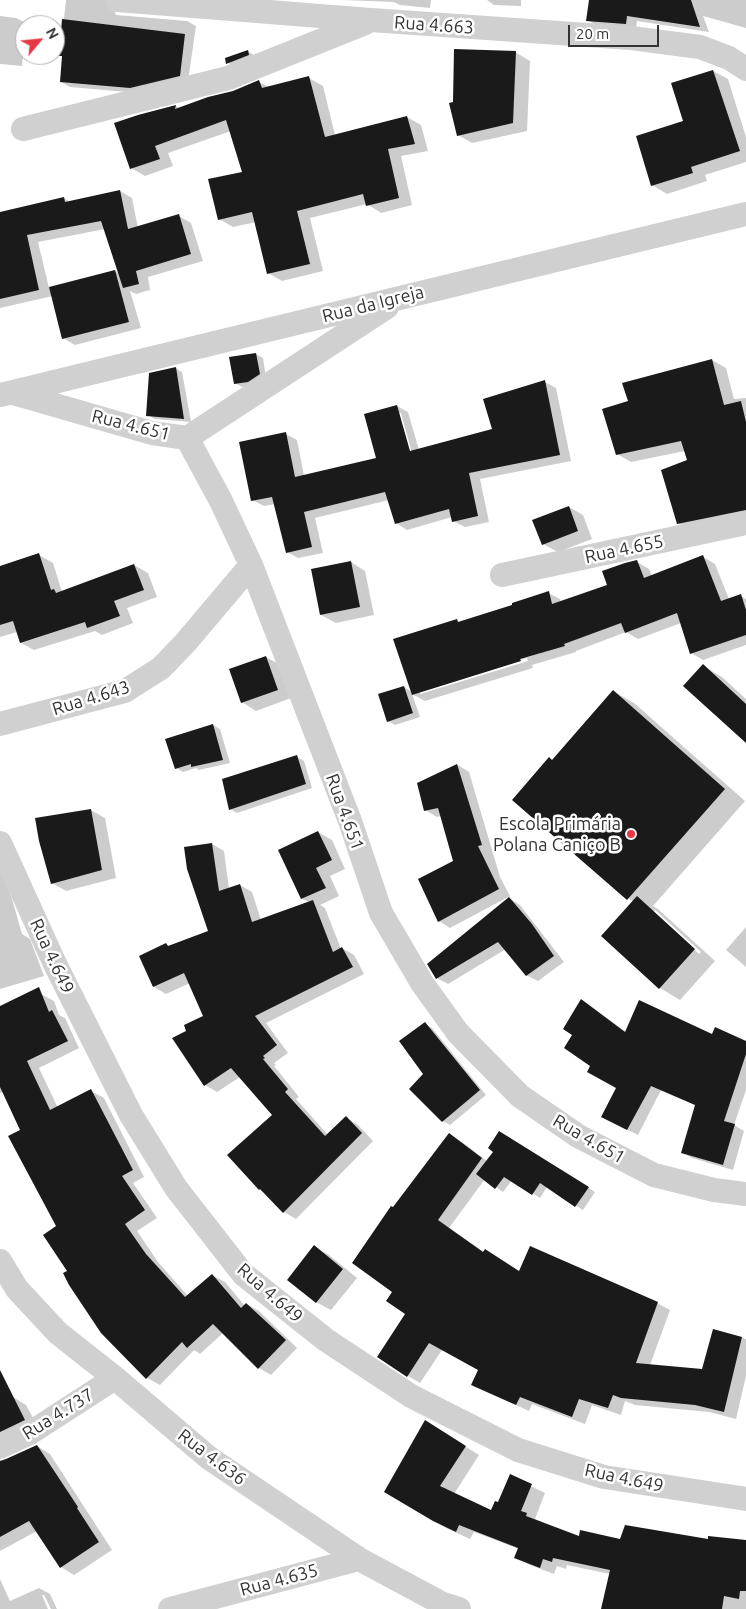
<!DOCTYPE html>
<meta charset="utf-8">
<style>
body{margin:0}
#map{position:relative;width:746px;height:1609px;overflow:hidden;background:#fff;font-family:Ubuntu,sans-serif}
canvas{display:block}
.north{position:absolute;left:15px;top:15px;width:50px;height:50px;box-sizing:border-box;background:#fff;border:1px solid #adadad;border-radius:50%;rotate:62deg;font-size:14px;font-weight:700;line-height:20px;text-align:center;color:#333}
.north::after{content:'';display:block;margin:auto;width:18px;height:22px;background:#e63946;clip-path:polygon(50% 0,100% 100%,50% 72%,0 100%)}
.scale{position:absolute;left:568px;top:25px;width:91px;height:22px;box-sizing:border-box;border:2px solid #333;border-top:0;padding-left:6px;font-size:15px;line-height:18px;white-space:nowrap;color:#333;-webkit-text-stroke:4px #fff;paint-order:stroke}
</style>
<div id="map">
<canvas width="746" height="1609"></canvas>
<div class="north">N</div>
<div class="scale">20 m</div>
</div>
<script>
const g = document.querySelector('canvas').getContext('2d');
g.lineJoin = 'round';
function paint(path, color) { g.fillStyle = color; g.fill(path, 'evenodd'); }
const poly = rows => new Path2D(rows.map(r => 'M' + r).join(''));
function stroke(path, color, width, dash) { g.strokeStyle = color; g.lineWidth = width; g.lineCap = dash ? 'butt' : 'round'; g.setLineDash(dash || []); g.stroke(path); }
function drawText(font, color, halo, rows, align = 'center') {
  g.font = font + ' Ubuntu,sans-serif'; g.lineWidth = 5; g.setLineDash([]); g.textBaseline = 'middle'; g.strokeStyle = halo; g.fillStyle = color; for (const [text, x, y, turn = 0] of rows) {
    g.save(); g.translate(x, y); g.rotate((+turn || 0) * Math.PI / 180); g.textAlign = isNaN(turn) ? turn : align; if (halo) g.strokeText(text, 0, 0); g.fillText(text, 0, 0); g.restore();
  }
}
paint(poly([
 [66,0,114,0,112,5,116,15,187,21,196,26,188,81,139,93,70,87,61,82,63,57,60,55],
 [343,0,431,0,430,8,400,5,394,2],
 [487,0,521,0,521,6,494,5],
 [590,0,746,0,746,28,703,16,709,32,637,21,636,29,597,26,588,20],
 [0,16,16,18,26,23,22,66,0,64],
 [248,51,255,56,235,67,228,63],
 [515,52,530,61,527,131,472,143,458,135,454,103],
 [713,71,728,79,746,137,746,162,705,175,707,181,667,194,652,185],
 [309,78,323,86,335,135,407,117,421,125,428,151,401,156,412,205,381,213,367,204,310,218,323,271,282,281,268,273,256,222,233,227,219,219,244,173,231,131,168,153,173,166,145,176,131,168,138,116,176,106,180,109,234,92,259,82,269,87],
 [120,191,132,198,138,228,179,216,191,223,203,261,148,277,150,290,136,294,130,291,141,328,75,345,63,338,53,296,0,308,0,213,64,198,70,202],
 [105,229,120,274,115,271,49,288,38,242],
 [256,354,263,358,266,378,255,385,242,387,235,383],
 [712,360,726,368,734,399,746,398,746,519,691,531,678,523,688,460,685,451,631,462,617,454,630,402],
 [175,368,182,372,191,422,155,419,148,415],
 [545,382,556,388,571,461,480,479,489,522,465,527,453,521,452,517,407,530,396,523,389,500,315,518,323,553,298,558,287,552,275,504,264,506,252,500,286,434,297,440,304,476,377,459,397,406,408,412,419,450,493,430],
 [398,413,401,413,413,457,410,457],
 [569,507,583,515,592,539,558,552,543,544],
 [39,555,53,563,62,592,134,565,148,573,157,597,127,608,133,623,102,635,95,631,34,650,21,643,17,632,0,637,0,568],
 [703,557,715,564,729,599,741,596,746,599,746,645,703,660,691,653,681,623,638,639,626,632,576,651,576,652,532,665,533,668,425,701,412,694,420,717,395,725,388,721,404,687,412,692,456,621,460,623,548,593,560,599,561,602,608,585,637,562,649,569,652,576],
 [527,658,528,661,420,694,420,691],
 [351,562,365,571,374,615,336,623,321,615],
 [266,657,280,665,291,698,256,711,242,702],
 [703,666,722,677,746,699,746,741],
 [613,691,634,703,745,801,653,906,658,909,715,961,680,1000,660,988,633,902,514,800,552,761],
 [655,910,701,952,699,954,654,912],
 [213,725,220,729,230,763,199,770,196,768,183,772,176,768],
 [297,757,304,761,312,788,237,813,230,809],
 [458,765,469,772,500,877,510,896,450,928,439,921,455,862,442,816,437,817,425,810,419,784],
 [91,810,105,818,116,878,66,891,52,883],
 [318,832,332,840,345,869,330,876,339,896,320,905,325,908,341,949,342,948,354,955,364,974,266,1023,288,1053,274,1063,276,1065,274,1066,299,1097,296,1099,328,1135,346,1118,358,1125,373,1141,296,1219,284,1212,265,1192,259,1189,273,1115,240,1077,217,1092,205,1085,174,1038,188,1031,204,1017,190,983,166,994,154,987,140,956,166,944,170,947,210,932,212,844,224,851,229,889,240,885,252,892,261,920,309,902,302,899],
 [0,867,12,899,22,934,30,939,44,976,0,989],
 [509,898,520,905,564,962,538,981,526,975,506,949,448,984,437,978],
 [746,927,746,967,726,950],
 [41,994,54,1001,59,1015,65,1018,79,1048,39,1068,58,1108,91,1091,104,1098,144,1177,133,1183,157,1218,137,1231,158,1262,188,1296,212,1275,225,1282,245,1306,247,1304,259,1311,297,1348,271,1375,259,1368,223,1333,200,1354,194,1350,160,1385,147,1378,102,1333,69,1271,57,1227,21,1130,4,1092,0,1093,0,1013],
 [582,1000,626,1032,712,1036,746,1042,746,1090,734,1125,744,1131,733,1170,692,1158,682,1152,696,1105,661,1090,638,1135,612,1122,617,1088,592,1065,574,1035],
 [425,1024,432,1028,486,1095,450,1125,443,1121],
 [499,1132,595,1192,583,1210,547,1187,540,1198,512,1180,503,1192,485,1179,449,1228,484,1252,520,1272,657,1303,670,1310,650,1365,703,1370,714,1330,746,1339,746,1376,736,1419,709,1412,635,1405,625,1401,621,1415,592,1405,585,1424,532,1404,529,1411,485,1391,479,1370,442,1350,420,1383,408,1376,407,1313,393,1292,393,1208,449,1134,462,1142,487,1161,495,1151],
 [314,1247,329,1255,357,1278,331,1310,316,1302],
 [13,1397,26,1405,38,1427,0,1453,0,1403],
 [439,1430,479,1455,454,1494,492,1512,499,1504,510,1476,545,1493,535,1519,580,1538,621,1540,746,1556,746,1609,614,1609,610,1574,567,1565,566,1569,557,1566,554,1574,530,1565,516,1557,519,1549,474,1532,470,1539,448,1529,386,1492],
 [37,1446,50,1454,112,1550,74,1575,61,1567,37,1531,0,1551,0,1458,1,1462],
 [0,1579,10,1601,39,1588,50,1594,57,1609,51,1609,44,1595,42,1595,48,1609,0,1609]
]), '#0003');
paint(poly([
 [589,0,691,0,700,27,627,16,626,24,586,21],
 [62,19,185,34,180,76,130,88,60,82,62,56,59,56],
 [454,49,516,51,513,123,457,136,449,103,453,102],
 [248,50,249,55,226,64,225,58],
 [713,70,740,151,691,167,693,173,651,186,636,136,683,121,671,83],
 [309,76,325,137,407,116,415,144,388,149,399,198,366,206,363,194,297,211,310,264,267,274,252,212,218,220,208,179,242,172,226,120,155,146,160,159,130,169,114,123,138,115,176,105,175,109,208,97,233,91,259,80,262,88],
 [120,190,128,229,179,214,191,254,136,271,139,284,123,288,101,221,27,235,39,290,0,299,0,212,64,197,65,202],
 [115,270,129,322,62,339,49,287],
 [256,353,260,374,248,382,234,384,229,357],
 [712,359,724,405,741,401,746,422,746,510,677,524,661,470,687,460,681,441,616,455,602,409,628,401,622,383],
 [176,367,184,419,146,416,149,373],
 [545,380,560,455,469,473,478,516,452,522,449,509,395,524,385,492,304,512,312,547,286,553,272,497,251,501,239,442,286,432,295,477,376,458,364,414,397,405,410,451,492,429,483,399],
 [569,506,578,531,542,545,532,520],
 [39,553,51,590,54,589,56,593,134,564,144,590,114,601,120,616,87,628,85,622,20,643,13,621,0,625,0,566],
 [703,555,721,601,741,594,746,610,746,635,690,654,677,613,625,633,621,623,564,644,565,646,520,659,521,661,412,695,393,639,457,619,458,622,512,605,512,603,549,591,552,604,607,585,602,571,625,563,637,560,644,578],
 [351,561,360,607,320,615,311,569],
 [266,656,278,690,241,703,229,669],
 [703,664,746,704,746,743,683,686],
 [404,686,413,713,387,722,378,694],
 [613,690,725,789,627,900,512,800,549,757,552,760],
 [213,724,223,760,191,767,191,764,175,769,165,739],
 [297,755,306,784,229,810,222,779],
 [457,764,482,845,478,846,499,889,438,922,418,879,453,861,438,808,424,811,417,783],
 [91,809,102,870,51,884,39,841,35,818],
 [318,831,332,860,316,868,326,888,301,899,278,850],
 [212,843,219,891,240,884,252,922,313,900,333,952,342,947,353,967,255,1016,277,1045,263,1056,265,1058,263,1059,288,1089,285,1092,325,1136,346,1116,362,1133,283,1213,260,1189,259,1190,227,1155,272,1115,231,1068,204,1086,172,1038,186,1031,184,1025,203,1016,184,973,153,987,139,956,166,943,168,946,208,931,187,869,184,847],
 [637,896,695,949,659,989,601,936],
 [509,897,532,924,554,956,526,976,498,942,436,979,427,964],
 [39,987,49,1012,52,1010,68,1041,27,1061,50,1110,91,1089,133,1170,122,1176,145,1210,125,1224,146,1254,185,1297,212,1274,241,1308,246,1303,286,1340,258,1369,213,1324,187,1348,182,1342,146,1379,101,1333,69,1285,63,1273,67,1271,43,1235,56,1226,8,1136,20,1130,0,1087,0,1006],
 [581,999,625,1032,639,1000,712,1034,715,1027,746,1041,746,1054,724,1121,735,1124,723,1165,681,1153,695,1105,651,1086,627,1130,601,1117,616,1088,587,1072,590,1066,564,1048,572,1035,563,1029],
 [425,1022,480,1090,442,1122,409,1089,423,1074,399,1041],
 [499,1131,589,1187,575,1207,540,1183,532,1195,504,1177,495,1189,476,1174,493,1152,488,1148],
 [449,1133,482,1158,438,1220,483,1252,485,1249,519,1271,530,1246,658,1302,636,1363,702,1369,713,1329,742,1337,724,1412,695,1405,621,1398,613,1395,608,1408,579,1399,572,1417,520,1397,516,1405,471,1385,478,1370,429,1343,407,1377,377,1357,405,1314,386,1301,392,1292,352,1263,391,1206,393,1207],
 [314,1245,343,1269,316,1303,287,1280],
 [0,1370,25,1420,0,1432],
 [425,1420,466,1446,440,1486,491,1510,495,1501,498,1502,510,1474,532,1484,521,1511,527,1513,526,1516,579,1536,580,1530,620,1539,625,1525,708,1539,708,1536,746,1540,746,1591,740,1591,739,1599,724,1596,722,1609,601,1609,610,1570,553,1558,552,1562,543,1559,540,1568,514,1558,518,1548,459,1525,456,1532,433,1521,384,1492],
 [37,1445,78,1507,77,1508,99,1542,60,1568,29,1521,0,1537,0,1461,6,1459]
]), '#1a1a1a');
stroke(poly([
 [117,0,371,20,631,38,700,47,729,58,746,69],
 [23,129,228,78,365,23],
 [13,393,152,433,187,438],
 [0,395,746,214],
 [187,438,221,501,251,565,350,821,381,913,422,983,458,1033,520,1096,578,1136,654,1175,714,1190,746,1194],
 [187,438,387,307],
 [502,575,746,523],
 [0,724,125,691,161,668,186,642,251,565],
 [0,843,55,964,131,1115,176,1188,243,1274,326,1340,411,1396,518,1450,604,1477,746,1499],
 [0,1261,17,1289,58,1333,115,1378,209,1458,359,1559,443,1604,459,1609],
 [0,1447,30,1433,115,1378],
 [170,1609,359,1559]
]), '#d0d0d0', 24);
for (const [x, y, r, color] of [
 [631,834,5,"#e63946"]
]) { const dot = new Path2D(); dot.arc(x, y, r, 0, 2 * Math.PI); g.fillStyle = color; g.fill(dot); stroke(dot, '#fff', 2); }
drawText('18px', '#333', '#fff', [
 ["Rua 4.663",434,25,4],
 ["Rua da Igreja",373,304,-14],
 ["Rua 4.651",131,425,14],
 ["Rua 4.655",624,549,-12],
 ["Rua 4.643",91,698,-17],
 ["Rua 4.651",345,812,70],
 ["Rua 4.649",52,956,65],
 ["Rua 4.651",589,1139,30],
 ["Rua 4.649",270,1293,41],
 ["Rua 4.737",58,1414,-32],
 ["Rua 4.636",212,1457,37],
 ["Rua 4.649",624,1478,12],
 ["Rua 4.635",279,1580,-15]
]);
drawText('18px', '#333', '#fff', [
 ["Escola Primária",621,824],
 ["Polana Caniço B",621,845]
], 'right');
</script>
